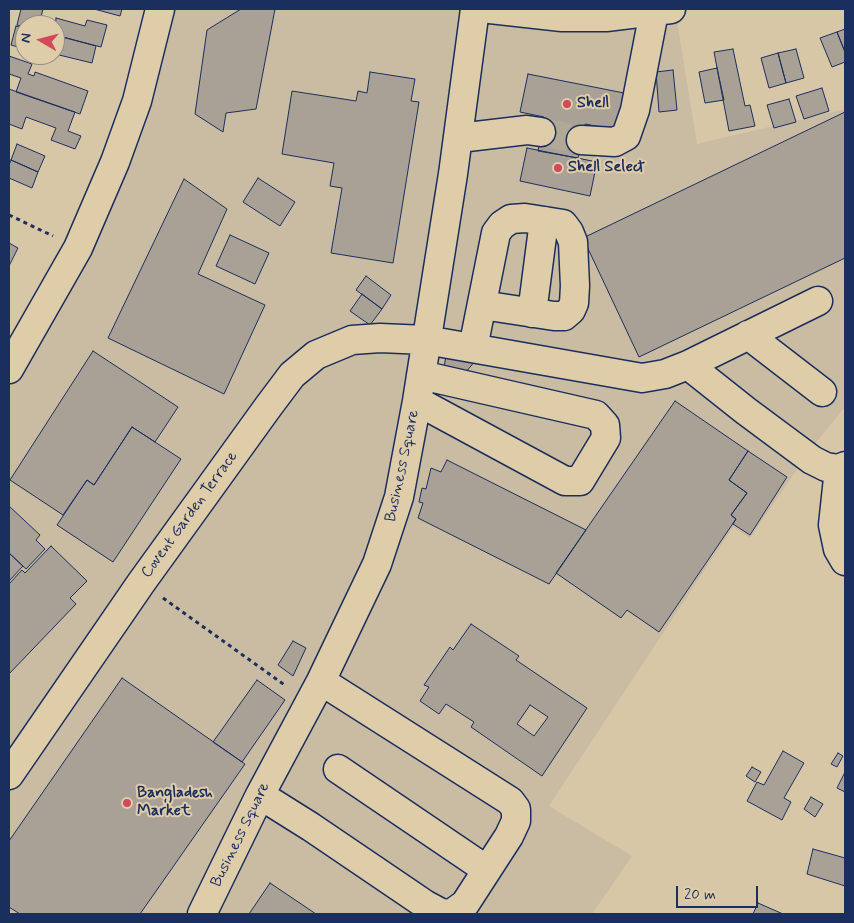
<!DOCTYPE html>
<style>
body{margin:0}
#map{position:relative;width:854px;height:923px;overflow:hidden;background:#d7c7a7;font-family:Mynerve,sans-serif}
canvas{display:block}
.frame{position:absolute;inset:0;border:10px solid #1b2f5e;pointer-events:none}
.north{position:absolute;left:15px;top:15px;width:50px;height:50px;box-sizing:border-box;background:#dfcdaa;border:1px solid #918e8c;border-radius:50%;rotate:278deg;font-size:14px;font-weight:700;line-height:20px;text-align:center;color:#1b2f5e}
.north::after{content:'';display:block;margin:auto;width:18px;height:22px;background:#d1495b;clip-path:polygon(50% 0,100% 100%,50% 72%,0 100%)}
.scale{position:absolute;left:676px;top:886px;width:82px;height:22px;box-sizing:border-box;border:2px solid #1b2f5e;border-top:0;padding-left:6px;font-size:15px;line-height:18px;white-space:nowrap;color:#1b2f5e;-webkit-text-stroke:4px #dfcdaa;paint-order:stroke}
</style>
<div id="map">
<canvas width="854" height="923"></canvas>
<div class="frame"></div>
<div class="north">N</div>
<div class="scale">20 m</div>
</div>
<script>
const g = document.querySelector('canvas').getContext('2d');
g.lineJoin = 'round';
function paint(path, color) { g.fillStyle = color; g.fill(path, 'evenodd'); }
const poly = rows => new Path2D(rows.map(r => 'M' + r).join(''));
function stroke(path, color, width, dash) { g.strokeStyle = color; g.lineWidth = width; g.lineCap = dash ? 'butt' : 'round'; g.setLineDash(dash || []); g.stroke(path); }
function drawText(font, color, halo, rows, align = 'center') {
  g.font = font + ' Mynerve,sans-serif'; g.lineWidth = 4; g.setLineDash([]); g.textBaseline = 'middle'; g.strokeStyle = halo; g.fillStyle = color; for (const [text, x, y, turn = 0] of rows) {
    g.save(); g.translate(x, y); g.rotate((+turn || 0) * Math.PI / 180); g.textAlign = isNaN(turn) ? turn : align; if (halo) g.strokeText(text, 0, 0); g.fillText(text, 0, 0); g.restore();
  }
}
paint(poly([
 [159,9,675,9,697,144,845,109,845,407,813,446,750,538,733,527,549,806,632,856,592,914,9,914,9,368,78,247]
]), '#c9bca2');
const building = poly([
 [21,9,43,9,39,25,25,25,25,27,17,25,21,9],
 [94,9,122,9,120,16,94,9],
 [241,9,275,9,256,109,226,113,223,132,195,114,207,30,241,9],
 [56,18,85,26,87,20,107,25,101,47,55,35,56,18],
 [16,26,25,29,25,49,11,45,16,26],
 [845,29,845,52,837,32,845,29],
 [837,32,845,52,845,62,832,67,820,38,837,32],
 [55,35,96,46,92,63,55,54,55,35],
 [733,49,745,106,750,105,755,126,729,131,714,52,733,49],
 [796,49,804,78,786,83,778,53,796,49],
 [778,53,786,83,769,88,761,58,778,53],
 [9,56,32,64,28,74,34,76,35,72,88,91,80,114,16,92,21,78,9,74,9,56],
 [717,68,724,100,705,103,699,72,717,68],
 [673,70,677,110,659,112,656,72,673,70],
 [370,72,415,79,411,101,419,102,393,263,331,253,342,188,330,186,334,163,282,154,292,91,356,101,358,91,367,93,370,72],
 [528,74,624,93,617,130,585,124,578,158,538,151,544,117,520,112,528,74],
 [822,88,829,111,804,119,796,96,822,88],
 [9,89,75,112,68,131,81,136,75,149,51,140,56,128,26,117,22,129,9,124,9,89],
 [789,99,796,122,774,128,767,105,789,99],
 [845,112,845,258,639,357,583,238,845,112],
 [17,144,45,156,38,172,11,160,17,144],
 [527,148,597,162,590,196,520,181,527,148],
 [11,160,38,172,32,188,9,178,9,165,11,160],
 [258,178,295,202,280,226,243,202,258,178],
 [184,179,227,209,198,274,265,305,224,394,108,338,184,179],
 [230,235,269,253,255,284,216,266,230,235],
 [9,243,18,248,9,266,9,243],
 [366,276,391,295,382,309,356,290,366,276],
 [362,294,382,309,370,325,350,311,362,294],
 [93,351,178,407,155,442,132,427,94,485,87,480,63,515,10,480,93,351],
 [446,355,476,360,465,373,444,368,446,355],
 [675,401,748,451,729,480,747,493,731,515,736,519,659,632,627,610,621,618,556,573,675,401],
 [132,427,181,459,113,562,57,525,87,480,94,485,132,427],
 [748,451,787,477,750,535,733,524,736,519,731,515,747,493,729,480,748,451],
 [447,460,586,530,549,584,418,518,423,503,419,502,422,488,426,489,431,468,441,472,447,460],
 [9,506,40,535,36,540,45,549,26,569,9,553,9,506],
 [51,546,87,581,70,598,76,604,9,674,9,584,22,570,25,573,51,546],
 [9,553,23,566,9,581,9,553],
 [471,624,519,656,516,660,587,708,542,776,471,727,474,722,446,704,439,714,420,701,429,687,424,685,450,647,453,650,471,624],
 [530,705,548,717,534,736,517,724,530,705],
 [293,641,306,648,293,676,278,665,293,641],
 [122,678,245,764,140,914,20,914,9,907,9,841,122,678],
 [257,680,285,700,242,762,213,742,257,680],
 [783,751,804,763,784,798,791,802,782,820,747,801,757,782,764,785,783,751],
 [838,753,843,756,837,767,831,764,838,753],
 [752,767,761,772,755,782,746,776,752,767],
 [845,772,845,792,837,788,845,772],
 [811,797,823,804,815,817,804,809,811,797],
 [813,849,845,858,845,886,807,874,813,849],
 [270,883,316,914,249,914,270,883],
 [758,903,783,914,753,914,758,903]
]);
paint(building, '#a9a195');
stroke(building, '#1b2f5e', 1);
stroke(poly([
 [541,132,581,140]
]), '#b1a998', 28, [28, 14]);
const minor = poly([
 [490,9,562,17,606,17,671,9],
 [459,138,527,130,541,132],
 [581,140,615,142,626,136,635,110,654,12],
 [532,313,544,221],
 [748,335,822,392],
 [473,348,496,233,502,225,511,219,525,218,563,224,569,232,573,242,575,286,574,303,571,310,564,316,554,316,482,305],
 [688,365,746,411,812,460,826,467,839,469,845,466],
 [9,369,78,248,115,162,137,101,160,9],
 [417,401,565,481,580,481,606,438,605,425,596,415,421,375],
 [839,469,833,525,838,549,845,561],
 [338,769,487,870],
 [9,775,141,583,268,407,292,375,316,355,352,340,380,338,426,340,642,378,665,374,688,365,818,301],
 [260,795,311,827,426,905,441,913,451,914,465,904,509,836,516,821,516,809,510,801,321,681],
 [202,914,260,795,321,681,377,564,399,497,417,401,453,174,475,9]
]);
stroke(minor, '#1b2f5e', 31);
stroke(poly([
 [9,215,53,236],
 [163,598,286,686]
]), '#1b2f5e', 3, [4, 4]);
stroke(minor, '#dfcdaa', 28);
for (const [x, y, r, color] of [
 [567,104,5,"#d1495b"],
 [558,168,5,"#d1495b"],
 [127,803,5,"#d1495b"]
]) { const dot = new Path2D(); dot.arc(x, y, r, 0, 2 * Math.PI); g.fillStyle = color; g.fill(dot); stroke(dot, '#dfcdaa', 2); }
drawText('bold 16px', '#1b2f5e', '#dfcdaa', [
 ["Shell",577,104],
 ["Shell Select",568,168],
 ["Bangladesh",137,794],
 ["Market",137,812]
], 'left');
drawText('16px', '#1b2f5e', '#dfcdaa', [
 ["Business Square",403,466,-78],
 ["Covent Garden Terrace",190,515,-54],
 ["Business Square",241,835,-64]
]);
</script>
